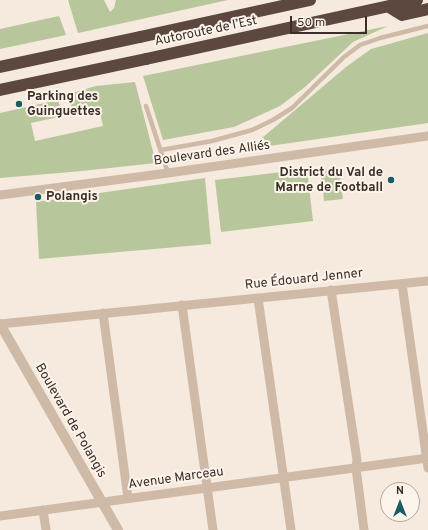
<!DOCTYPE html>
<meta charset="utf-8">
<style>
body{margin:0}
#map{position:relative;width:428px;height:530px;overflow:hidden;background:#f5eadd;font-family:Overpass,sans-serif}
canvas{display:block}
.north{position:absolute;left:380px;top:482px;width:40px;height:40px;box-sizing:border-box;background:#fcf4ea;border:1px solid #afa59c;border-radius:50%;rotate:0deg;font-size:11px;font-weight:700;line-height:16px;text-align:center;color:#3b2e28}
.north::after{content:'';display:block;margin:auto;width:14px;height:18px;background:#195d62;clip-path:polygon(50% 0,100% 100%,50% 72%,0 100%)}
.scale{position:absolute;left:290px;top:16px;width:77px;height:18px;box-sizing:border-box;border:2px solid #3b2e28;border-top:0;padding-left:5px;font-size:12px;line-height:14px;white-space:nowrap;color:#3b2e28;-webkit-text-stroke:3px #fcf4ea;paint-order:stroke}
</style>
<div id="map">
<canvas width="428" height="530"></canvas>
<div class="north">N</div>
<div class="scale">50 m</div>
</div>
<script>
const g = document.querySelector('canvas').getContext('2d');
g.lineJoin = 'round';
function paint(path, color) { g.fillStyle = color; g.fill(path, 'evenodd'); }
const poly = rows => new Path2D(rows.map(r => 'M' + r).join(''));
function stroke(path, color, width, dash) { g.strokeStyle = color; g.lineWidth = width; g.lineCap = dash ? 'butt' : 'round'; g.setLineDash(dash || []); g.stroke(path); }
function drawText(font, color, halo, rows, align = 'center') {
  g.font = font + ' Overpass,sans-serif'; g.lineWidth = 4; g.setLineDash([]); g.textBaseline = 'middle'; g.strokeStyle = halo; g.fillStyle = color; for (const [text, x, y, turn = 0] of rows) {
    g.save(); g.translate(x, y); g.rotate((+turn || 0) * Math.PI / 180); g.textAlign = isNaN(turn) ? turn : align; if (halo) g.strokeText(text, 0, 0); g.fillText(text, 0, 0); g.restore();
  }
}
paint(poly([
 [68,0,104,0,110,12,114,8,116,0,228,0,78,33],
 [59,16,66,35,0,49,0,29],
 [388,26,353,42,305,87,280,106,234,127,163,140,143,76],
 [428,33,428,123,249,149,346,67,371,49],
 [135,82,156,163,82,171,0,178,0,113,58,100,63,116,31,123,35,141,103,126,99,108,73,113,68,94,96,86],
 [339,168,343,199,324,201,321,170],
 [307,169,313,221,221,232,215,180],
 [205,178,211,244,39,259,36,202]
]), '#b8c69b');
stroke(poly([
 [146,106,168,173],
 [161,150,212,141,252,130,273,120,292,108,344,57,360,45,380,38,428,26]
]), '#cfb9a7', 4.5);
stroke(poly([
 [0,195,168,173,428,136],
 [402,284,428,468],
 [331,290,357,460,356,468,364,530],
 [258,298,291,530],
 [182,305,213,530],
 [103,313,128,498],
 [0,324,428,281],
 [43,510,46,530],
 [0,516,428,458]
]), '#cfb9a7', 9);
stroke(poly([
 [0,324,118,530]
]), '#cfb9a7', 10);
stroke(poly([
 [389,7,402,15,428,9],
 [140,37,310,0],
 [146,59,417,0]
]), '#5d483f', 12);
stroke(poly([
 [0,67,140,37],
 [0,90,146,59]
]), '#5d483f', 12);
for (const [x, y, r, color] of [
 [19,104,4,"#195d62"],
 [391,180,4,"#195d62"],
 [38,197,4,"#195d62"]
]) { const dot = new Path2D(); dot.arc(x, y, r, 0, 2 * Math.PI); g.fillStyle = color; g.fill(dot); stroke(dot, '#fcf4ea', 1.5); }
drawText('13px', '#3b2e28', '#fcf4ea', [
 ["Autoroute de l’Est",206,32,-12],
 ["Boulevard des Alliés",212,154,-8],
 ["Rue Édouard Jenner",304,280,-6],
 ["Boulevard de Polangis",70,421,60],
 ["Avenue Marceau",176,479,-8]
]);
drawText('bold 13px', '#3b2e28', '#fcf4ea', [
 ["Parking des",27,97],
 ["Guinguettes",27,112],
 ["District du Val de",383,173,"right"],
 ["Marne de Football",383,188,"right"],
 ["Polangis",46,197]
], 'left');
</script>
